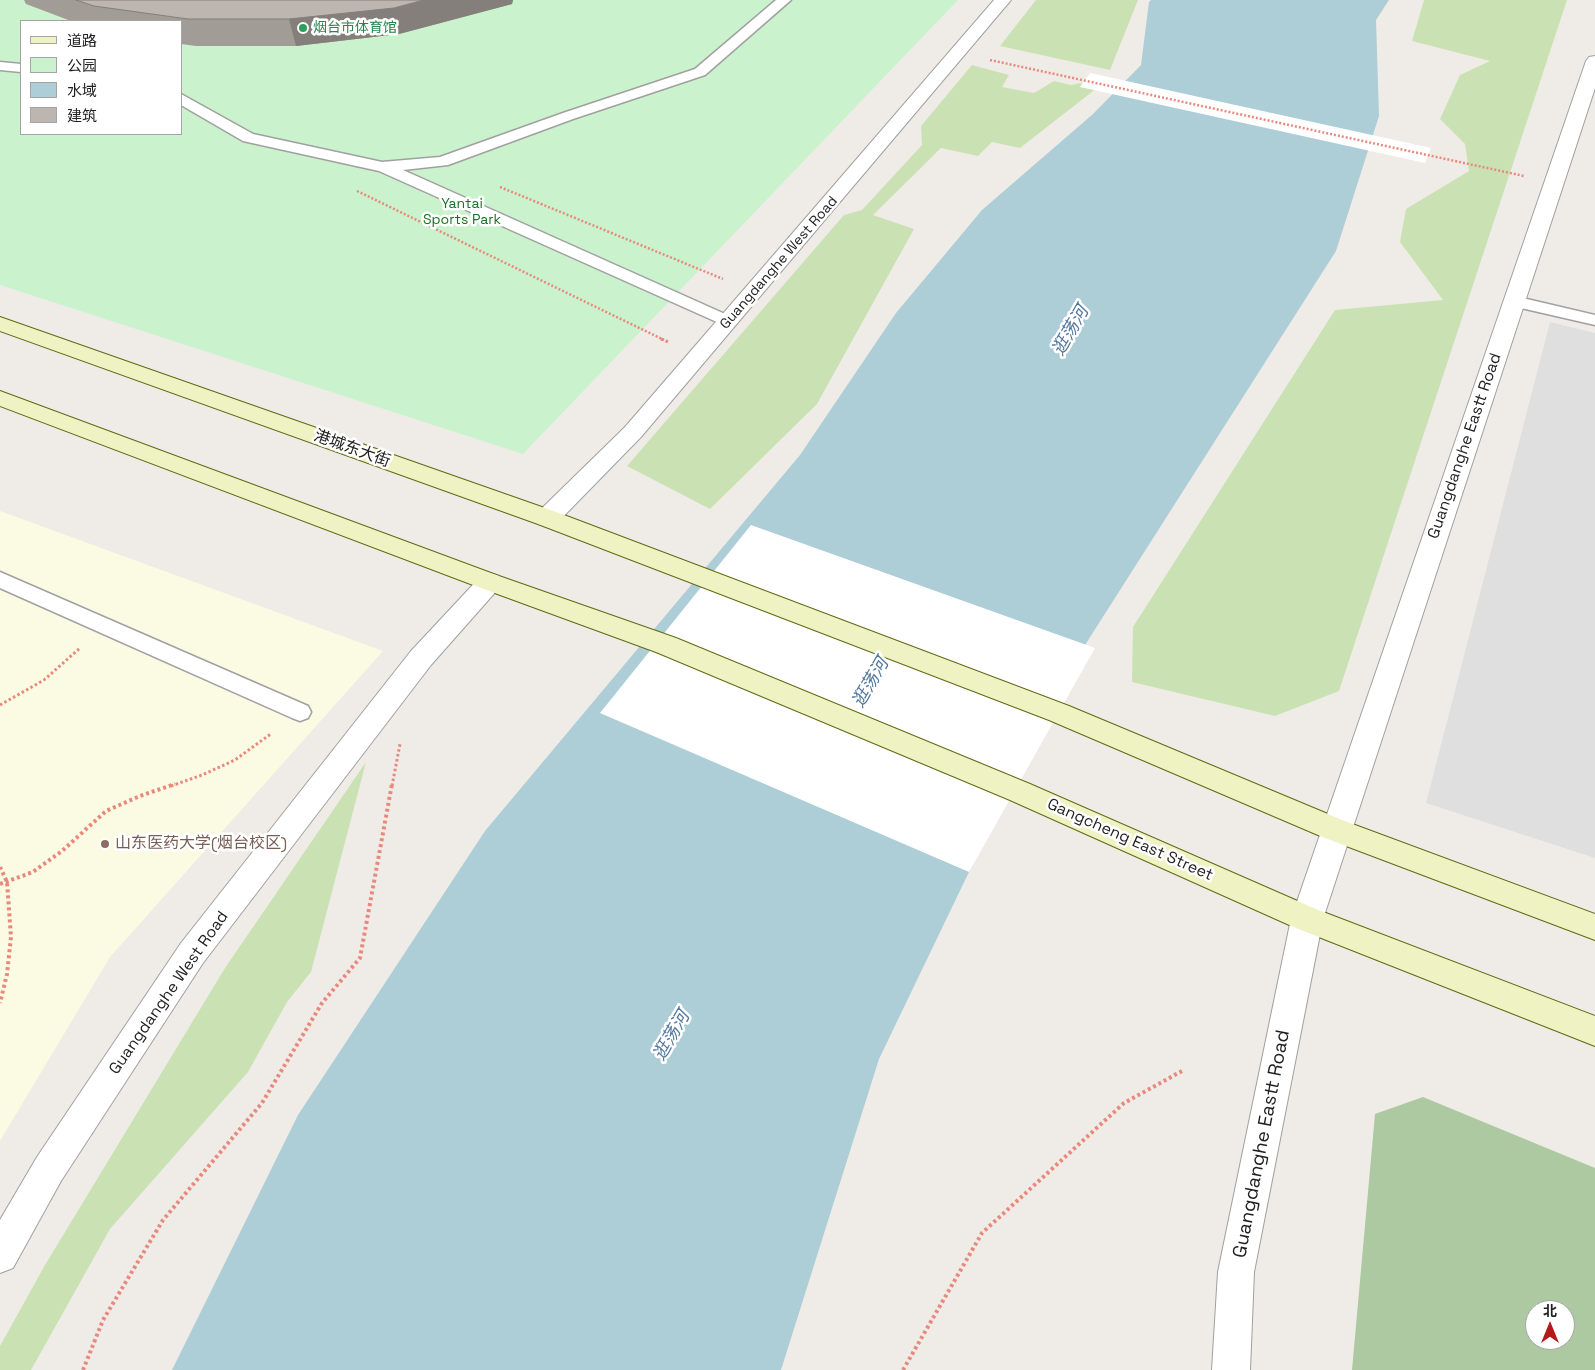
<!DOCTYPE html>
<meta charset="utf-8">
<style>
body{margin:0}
#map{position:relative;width:1595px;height:1370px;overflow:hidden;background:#efece7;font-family:"Space Grotesk","Noto Sans SC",sans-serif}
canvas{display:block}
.legend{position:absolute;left:20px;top:20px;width:162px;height:115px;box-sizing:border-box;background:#fff;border:1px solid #a5a5a5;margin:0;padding:6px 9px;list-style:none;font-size:15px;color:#1f1f1f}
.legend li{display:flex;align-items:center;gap:10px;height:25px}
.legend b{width:25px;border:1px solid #a5a5a5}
.north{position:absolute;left:1525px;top:1300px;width:50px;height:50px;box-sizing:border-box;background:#fff;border:1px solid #a5a5a5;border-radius:50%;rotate:0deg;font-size:14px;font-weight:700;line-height:20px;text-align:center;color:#1f1f1f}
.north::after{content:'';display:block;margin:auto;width:18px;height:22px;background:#b51a1a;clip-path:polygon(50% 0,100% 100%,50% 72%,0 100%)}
</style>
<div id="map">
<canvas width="1595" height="1370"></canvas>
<ul class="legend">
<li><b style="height:6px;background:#eff2c2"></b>道路</li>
<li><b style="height:14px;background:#caf3cd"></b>公园</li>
<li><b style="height:14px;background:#adcdd7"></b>水域</li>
<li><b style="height:14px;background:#bcb5b0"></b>建筑</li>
</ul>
<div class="north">北</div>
</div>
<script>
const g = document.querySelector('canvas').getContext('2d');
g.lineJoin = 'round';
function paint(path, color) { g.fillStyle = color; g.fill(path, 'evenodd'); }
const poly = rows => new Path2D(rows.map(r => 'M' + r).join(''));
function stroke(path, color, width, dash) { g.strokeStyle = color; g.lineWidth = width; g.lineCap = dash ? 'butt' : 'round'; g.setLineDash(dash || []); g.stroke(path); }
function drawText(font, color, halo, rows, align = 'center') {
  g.font = font + ' "Space Grotesk","Noto Sans SC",sans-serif'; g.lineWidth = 5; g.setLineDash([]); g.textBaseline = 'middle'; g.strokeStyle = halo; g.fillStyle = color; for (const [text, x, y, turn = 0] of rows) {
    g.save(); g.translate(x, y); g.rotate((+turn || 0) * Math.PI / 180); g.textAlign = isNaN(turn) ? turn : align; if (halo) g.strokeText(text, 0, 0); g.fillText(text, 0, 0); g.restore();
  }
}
paint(poly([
 [0,511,383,651,110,957,0,1141]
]), '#fbfbe3');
paint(poly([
 [1036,0,1138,0,1110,70,1000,46],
 [1424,0,1567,0,1339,691,1275,716,1132,682,1133,627,1335,310,1443,300,1400,242,1406,209,1469,171,1465,144,1440,119,1460,75,1490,61,1412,41],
 [972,65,1009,75,1002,87,1034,93,1054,81,1071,85,1080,83,1097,88,1020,148,992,142,978,156,941,148,873,215,914,229,817,404,710,509,627,466,844,215,862,210,922,145,921,126],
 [366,762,311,972,287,1002,248,1072,110,1229,31,1370,0,1370,0,1346,45,1265,225,968]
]), '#cae2b3');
paint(poly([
 [1423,1097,1595,1168,1595,1370,1352,1370,1375,1114],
 [1535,1310,1565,1310,1565,1340,1535,1340]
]), '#adc9a1');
paint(poly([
 [0,0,958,0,523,454,0,285],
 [21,21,181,21,181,134,21,134]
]), '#caf3cd');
paint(poly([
 [1550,322,1595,333,1595,858,1426,803]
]), '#dfdfdf');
paint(poly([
 [1151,0,1389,0,1376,20,1379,116,1336,251,1057,689,879,1059,781,1370,172,1370,298,1115,485,831,800,455,896,313,982,210,1093,114,1141,65,1149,2]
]), '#adcdd7');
paint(poly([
 [1090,73,1431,148,1425,163,1080,87],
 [751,525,1095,648,969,872,600,713]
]), '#fff');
const service = poly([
 [776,0,791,0,705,75,573,119,448,165,403,170,734,318,737,322,734,326,728,327,379,171,243,141,181,105,181,94,253,134,382,162,440,157,563,113,695,69,776,0],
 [0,62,21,64,21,72,0,70,0,62],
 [1514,296,1595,315,1595,325,1508,305,1505,301,1508,297,1514,296],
 [0,572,308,706,311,712,308,718,300,721,292,718,0,588,0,572]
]);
const minor = poly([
 [994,0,1011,0,641,437,556,524,547,526,538,524,535,518,538,512,625,427,994,0],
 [490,573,499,576,503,582,499,588,431,665,203,963,61,1181,13,1268,0,1273,0,1220,37,1157,181,943,411,651,481,576,490,573]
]);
const tertiary = poly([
 [1595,56,1595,88,1323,919,1254,1272,1250,1370,1212,1370,1218,1272,1291,919,1586,61,1589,57,1595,56]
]);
const secondary = poly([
 [0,317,556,512,1069,706,1347,822,1595,914,1595,940,1325,838,1049,720,538,524,0,331,0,317],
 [0,391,499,576,676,638,1030,784,1318,910,1595,1016,1595,1046,1296,928,1010,800,656,652,481,588,0,406,0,391]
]);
stroke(service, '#a0a0a0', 3);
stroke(minor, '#a0a0a0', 2);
stroke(tertiary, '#a0a0a0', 2);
stroke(secondary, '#606913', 2);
stroke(poly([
 [990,60,1524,176],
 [500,187,723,279],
 [357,191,664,340]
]), '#e8897e', 2.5, [2, 2]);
stroke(poly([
 [661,339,668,342],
 [0,705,44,680,80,648],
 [171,786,202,775,235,760,272,733],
 [392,786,400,744]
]), '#e8897e', 3, [2.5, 2.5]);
stroke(poly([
 [0,867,7,882,11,937,7,974,0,1003],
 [0,884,33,872,62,851,106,811,140,796,175,784],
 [83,1370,103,1320,163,1220,262,1103,322,1003,360,958,392,784],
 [903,1370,982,1233,1124,1103,1182,1071]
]), '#e8897e', 4, [3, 3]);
paint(service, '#fff');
paint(minor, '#fff');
paint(tertiary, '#fff');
paint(secondary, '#eff2c2');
paint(poly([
 [24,0,513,0,512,4,399,34,296,46,196,46,181,44,181,21,71,21,26,4]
]), '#a29c97');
paint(poly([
 [424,0,513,0,512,4,399,34,296,46,289,19]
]), '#847f7b');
const building = poly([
 [76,0,424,0,394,8,289,19,188,19,94,6,76,0]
]);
paint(building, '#bcb5b0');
stroke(building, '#847f7b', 1);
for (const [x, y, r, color] of [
 [303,28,5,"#2e9e5b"],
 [105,844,5,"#8d6e63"]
]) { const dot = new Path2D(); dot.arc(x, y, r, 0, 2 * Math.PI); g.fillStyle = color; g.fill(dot); stroke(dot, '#fff', 2); }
drawText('14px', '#27864d', '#fff', [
 ["烟台市体育馆",313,28]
], 'left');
drawText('14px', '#1a7121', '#fff', [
 ["Yantai",462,204],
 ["Sports Park",462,220]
]);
drawText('14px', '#1f1f1f', '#fff', [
 ["Guangdanghe West Road",779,263,-49]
]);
drawText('16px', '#1f1f1f', '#fff', [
 ["Guangdanghe Eastt Road",1465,446,-71],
 ["港城东大街",352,449,20],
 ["Gangcheng East Street",1130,840,24],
 ["Guangdanghe West Road",169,993,-55]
]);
drawText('16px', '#785e54', '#fff', [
 ["山东医药大学(烟台校区)",115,844]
], 'left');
drawText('italic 18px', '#54789c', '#fff', [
 ["逛荡河",1071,331,-60],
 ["逛荡河",871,683,-60],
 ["逛荡河",672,1036,-60]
]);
drawText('19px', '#1f1f1f', '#fff', [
 ["Guangdanghe Eastt Road",1262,1144,-79]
]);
</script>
